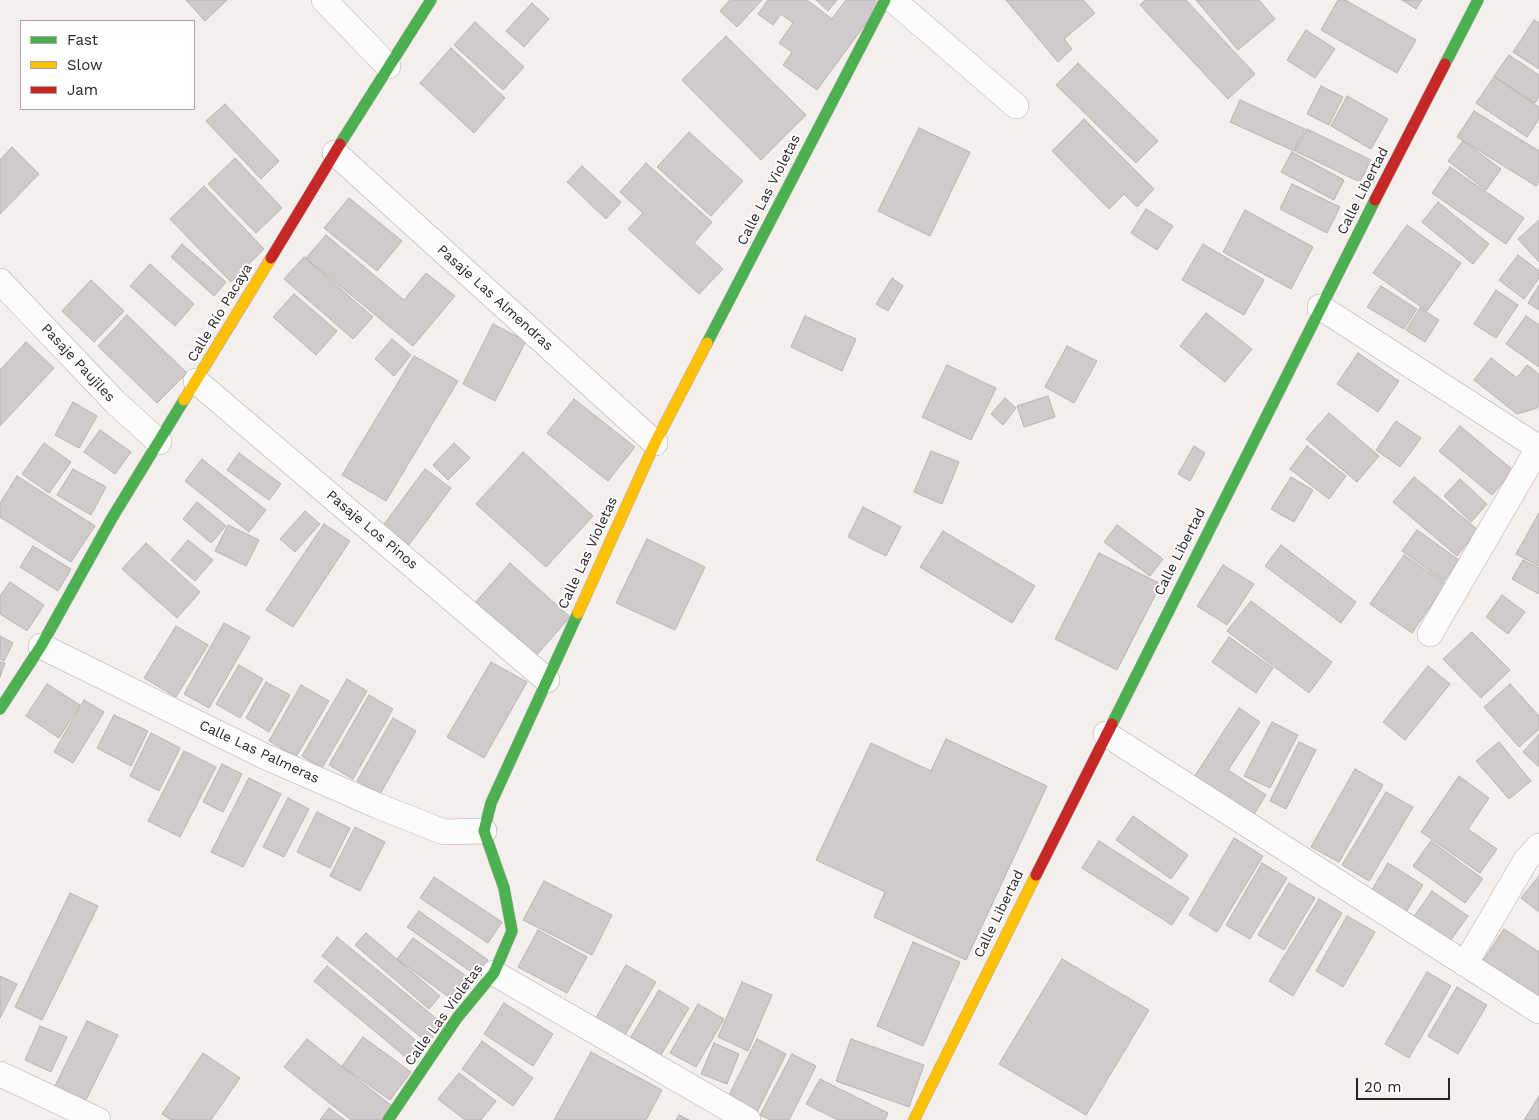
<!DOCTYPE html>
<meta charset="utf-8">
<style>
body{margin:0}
#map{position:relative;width:1539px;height:1120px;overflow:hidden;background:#f4eeec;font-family:"Work Sans",sans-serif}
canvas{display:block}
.legend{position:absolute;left:20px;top:20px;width:175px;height:90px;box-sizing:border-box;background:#fff;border:1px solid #a9a7a7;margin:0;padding:6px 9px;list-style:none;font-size:15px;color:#282423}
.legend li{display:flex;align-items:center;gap:10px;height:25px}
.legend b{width:25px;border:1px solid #a9a7a7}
.scale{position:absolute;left:1356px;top:1078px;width:94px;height:22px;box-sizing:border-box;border:2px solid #282423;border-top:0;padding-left:6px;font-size:15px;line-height:18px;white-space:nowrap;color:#282423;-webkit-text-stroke:4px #fff;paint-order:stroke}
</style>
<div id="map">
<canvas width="1539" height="1120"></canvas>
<ul class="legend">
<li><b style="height:6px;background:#4caf50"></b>Fast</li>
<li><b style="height:6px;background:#ffc107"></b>Slow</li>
<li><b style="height:6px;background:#c62828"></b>Jam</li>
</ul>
<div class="scale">20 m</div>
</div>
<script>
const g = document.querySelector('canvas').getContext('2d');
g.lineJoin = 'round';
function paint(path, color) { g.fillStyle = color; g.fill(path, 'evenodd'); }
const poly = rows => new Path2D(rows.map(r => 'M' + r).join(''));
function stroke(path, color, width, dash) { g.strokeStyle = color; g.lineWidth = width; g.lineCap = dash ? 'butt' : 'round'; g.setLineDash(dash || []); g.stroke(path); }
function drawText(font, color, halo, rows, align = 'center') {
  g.font = font + ' "Work Sans",sans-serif'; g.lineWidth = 4; g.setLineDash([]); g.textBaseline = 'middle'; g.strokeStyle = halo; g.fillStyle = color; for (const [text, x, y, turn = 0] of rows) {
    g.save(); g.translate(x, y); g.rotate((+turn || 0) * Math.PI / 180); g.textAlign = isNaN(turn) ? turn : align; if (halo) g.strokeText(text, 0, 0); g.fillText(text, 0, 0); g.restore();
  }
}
const building = poly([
 [186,0,227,0,205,21,186,0],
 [730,0,762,0,737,27,720,11,730,0],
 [768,0,807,0,832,19,846,0,875,0,880,4,817,90,783,65,792,52,779,43,793,23,781,14,773,25,758,14,768,0],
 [816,0,837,0,828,11,816,0],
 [1006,0,1083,0,1095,13,1064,39,1072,49,1058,62,1006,0],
 [1145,0,1186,0,1255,74,1228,99,1140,5,1145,0],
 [1196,0,1259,0,1275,19,1238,50,1196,0],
 [1338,0,1345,0,1416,40,1397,73,1321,30,1338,0],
 [1402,0,1422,0,1416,9,1402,0],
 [532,3,549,19,524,47,506,31,532,3],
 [1534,20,1539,23,1539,69,1513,52,1534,20],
 [475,22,524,67,503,90,454,45,475,22],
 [1306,30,1335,49,1315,78,1287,60,1306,30],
 [726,36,806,115,761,160,682,80,726,36],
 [451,48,505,98,474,133,420,83,451,48],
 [1509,55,1539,75,1539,97,1535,103,1494,76,1509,55],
 [1078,63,1158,141,1136,163,1056,85,1078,63],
 [1494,77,1539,107,1539,119,1527,137,1476,103,1494,77],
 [1321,86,1343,97,1329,125,1307,114,1321,86],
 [1347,96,1388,119,1371,149,1331,126,1347,96],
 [1240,100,1305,129,1294,151,1230,122,1240,100],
 [225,104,279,161,261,179,206,121,225,104],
 [1474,111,1539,151,1539,181,1536,186,1457,137,1474,111],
 [1084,119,1154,189,1137,207,1124,194,1109,209,1052,151,1084,119],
 [919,128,970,152,930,236,878,211,919,128],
 [1307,129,1371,160,1360,182,1295,151,1307,129],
 [689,132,743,181,711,216,657,167,689,132],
 [1463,141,1501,169,1486,190,1448,161,1463,141],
 [12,147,39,174,0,214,0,160,12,147],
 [1292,152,1344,180,1334,200,1281,172,1292,152],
 [235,158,282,208,256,233,208,184,235,158],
 [646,163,712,222,694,243,723,269,699,294,628,229,643,213,620,192,646,163],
 [582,166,621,202,606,219,567,182,582,166],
 [1450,167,1524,218,1506,244,1432,193,1450,167],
 [1292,184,1340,207,1327,233,1280,209,1292,184],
 [204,186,264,249,231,282,170,219,204,186],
 [349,198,402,241,377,271,324,228,349,198],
 [1438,202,1489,244,1473,264,1422,222,1438,202],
 [1146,209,1173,226,1157,250,1131,233,1146,209],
 [1245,210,1313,247,1291,289,1223,252,1245,210],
 [1539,220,1539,262,1518,239,1539,220],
 [1407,225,1461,263,1427,311,1373,273,1407,225],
 [326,235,404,300,426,273,455,296,413,346,306,258,326,235],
 [182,244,226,282,214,296,171,257,182,244],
 [1203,244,1264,280,1244,315,1182,280,1203,244],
 [1518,255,1539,271,1539,278,1524,299,1499,280,1518,255],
 [304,257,373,317,353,339,284,279,304,257],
 [150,264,194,304,175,326,130,286,150,264],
 [892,278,903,286,888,311,876,304,892,278],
 [91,280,124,311,94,342,62,311,91,280],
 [1539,285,1539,310,1528,303,1539,285],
 [1381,286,1417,309,1404,329,1367,307,1381,286],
 [1496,290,1518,305,1496,338,1474,324,1496,290],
 [294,294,337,331,316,355,273,317,294,294],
 [1420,308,1439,320,1425,342,1406,330,1420,308],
 [1206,313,1252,349,1225,382,1180,346,1206,313],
 [127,315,187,373,157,403,98,346,127,315],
 [805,316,856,339,842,371,791,347,805,316],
 [1526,316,1539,325,1539,367,1506,344,1526,316],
 [493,324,526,341,495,401,463,384,493,324],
 [392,339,411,355,394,376,375,359,392,339],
 [26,342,54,368,0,426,0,370,26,342],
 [1067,346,1097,361,1074,403,1045,387,1067,346],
 [1358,353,1399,381,1378,412,1337,384,1358,353],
 [414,356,458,381,386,501,342,475,414,356],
 [1491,358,1517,378,1527,365,1539,374,1539,405,1537,408,1517,414,1474,380,1491,358],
 [947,365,996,388,971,440,922,417,947,365],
 [1048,396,1055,417,1024,427,1017,406,1048,396],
 [1005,398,1016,408,1003,425,991,414,1005,398],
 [574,399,635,447,608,481,547,433,574,399],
 [73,402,97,416,79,448,55,435,73,402],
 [1329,413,1379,456,1357,482,1306,439,1329,413],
 [1396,421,1421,438,1400,467,1376,450,1396,421],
 [1460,426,1513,470,1492,495,1439,451,1460,426],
 [100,430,131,452,115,474,84,452,100,430],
 [44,443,71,462,49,493,22,474,44,443],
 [454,443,470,458,448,480,433,465,454,443],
 [1194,446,1205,453,1190,481,1178,474,1194,446],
 [1307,446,1346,476,1329,499,1290,469,1307,446],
 [931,451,959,462,942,504,914,492,931,451],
 [523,452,593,516,546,567,476,504,523,452],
 [239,453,281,484,269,500,227,470,239,453],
 [202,459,266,510,249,532,185,481,202,459],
 [73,469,106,487,91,515,57,495,73,469],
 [425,469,451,488,408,546,382,527,425,469],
 [17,476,95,526,71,562,0,517,0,503,17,476],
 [1291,477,1313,490,1294,522,1271,509,1291,477],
 [1414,477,1478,530,1457,556,1393,502,1414,477],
 [1460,479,1487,504,1471,522,1444,496,1460,479],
 [197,502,226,526,211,543,183,519,197,502],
 [863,507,901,527,886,556,848,537,863,507],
 [305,511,320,524,295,552,280,539,305,511],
 [1539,513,1539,566,1516,554,1539,513],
 [324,524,350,541,293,627,266,610,324,524],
 [228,525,259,540,246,566,215,551,228,525],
 [1117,525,1163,559,1150,576,1104,542,1117,525],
 [1417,530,1459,560,1444,581,1402,551,1417,530],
 [943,531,1035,586,1012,623,920,567,943,531],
 [647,539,705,567,675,630,616,603,647,539],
 [188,540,213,560,195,581,171,560,188,540],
 [146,543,200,592,177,618,122,569,146,543],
 [1281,545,1356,602,1341,623,1265,566,1281,545],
 [33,546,71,569,58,591,20,567,33,546],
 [1099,553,1161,584,1117,670,1055,639,1099,553],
 [1404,555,1446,584,1412,633,1370,604,1404,555],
 [1523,560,1539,568,1539,594,1512,579,1523,560],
 [510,563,570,617,534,658,474,604,510,563],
 [1223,565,1254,584,1227,625,1197,606,1223,565],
 [10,582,44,605,27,631,0,614,0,596,10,582],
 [1502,595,1525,612,1508,634,1486,617,1502,595],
 [1251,601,1332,662,1309,693,1227,631,1251,601],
 [224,623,250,637,209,708,184,694,224,623],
 [176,626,208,645,176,697,144,678,176,626],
 [1472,632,1510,670,1481,698,1443,659,1472,632],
 [0,636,13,643,4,661,0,659,0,636],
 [1229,637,1273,668,1256,693,1212,662,1229,637],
 [0,662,5,663,0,677,0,662],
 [491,662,527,682,484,758,447,737,491,662],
 [239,665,263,679,240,718,216,704,239,665],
 [1428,666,1450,684,1405,740,1383,722,1428,666],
 [347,679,367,691,322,768,302,756,347,679],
 [266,682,290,695,269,732,246,718,266,682],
 [47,684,80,705,59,738,26,716,47,684],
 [1510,684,1539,716,1539,729,1519,747,1484,707,1510,684],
 [301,685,329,701,296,757,269,741,301,685],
 [369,695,393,709,353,779,329,765,369,695],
 [84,700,104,712,73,763,54,752,84,700],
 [1239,708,1260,722,1228,770,1266,795,1253,816,1194,777,1239,708],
 [114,715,148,731,131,766,97,748,114,715],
 [393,718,416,731,380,794,357,781,393,718],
 [1272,722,1298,735,1270,788,1244,776,1272,722],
 [151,733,180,748,159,791,130,776,151,733],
 [1539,734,1539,767,1523,752,1539,734],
 [946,739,1047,786,966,960,874,917,885,892,816,860,871,743,931,771,946,739],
 [1299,742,1316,750,1286,809,1270,801,1299,742],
 [1499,742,1531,781,1509,799,1476,761,1499,742],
 [184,751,216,767,180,837,148,821,184,751],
 [222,764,242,774,223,812,203,802,222,764],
 [1355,769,1383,785,1339,862,1311,847,1355,769],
 [1459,776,1489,798,1468,829,1497,849,1480,873,1421,832,1459,776],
 [249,778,281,794,243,867,211,852,249,778],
 [1386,792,1413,807,1369,881,1342,865,1386,792],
 [288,798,309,809,284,857,263,847,288,798],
 [317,812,350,828,330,868,297,852,317,812],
 [1133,816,1188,855,1171,879,1116,840,1133,816],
 [355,827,385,842,360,891,330,876,355,827],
 [1234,838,1263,856,1217,932,1189,915,1234,838],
 [1099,841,1189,898,1172,925,1082,868,1099,841],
 [1431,841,1483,879,1465,903,1413,866,1431,841],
 [1262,863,1287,878,1250,939,1226,925,1262,863],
 [1388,863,1423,885,1404,915,1370,893,1388,863],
 [1539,876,1539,912,1521,898,1539,876],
 [434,877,502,922,488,943,420,898,434,877],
 [544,881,612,915,592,955,523,920,544,881],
 [1289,883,1315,898,1284,950,1258,935,1289,883],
 [1432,891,1468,916,1448,944,1412,919,1432,891],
 [70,893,98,906,42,1020,15,1007,70,893],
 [1319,899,1342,913,1293,996,1269,981,1319,899],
 [419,911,488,960,477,976,407,927,419,911],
 [1347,916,1375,932,1343,987,1316,971,1347,916],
 [1504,929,1539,952,1539,999,1482,962,1504,929],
 [538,930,587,957,567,993,518,967,538,930],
 [366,933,440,996,429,1009,355,945,366,933],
 [337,937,443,1024,428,1043,322,956,337,937],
 [413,938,466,976,450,998,397,959,413,938],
 [913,942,960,962,923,1046,877,1026,913,942],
 [1062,959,1149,1010,1086,1115,999,1064,1062,959],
 [626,965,656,982,625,1035,596,1018,626,965],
 [327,966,425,1048,413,1063,314,981,327,966],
 [1427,972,1451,986,1409,1058,1385,1044,1427,972],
 [0,976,17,984,0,1018,0,976],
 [742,982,772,995,748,1051,718,1037,742,982],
 [1457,987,1487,1005,1458,1054,1428,1036,1457,987],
 [659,990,689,1008,661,1055,631,1037,659,990],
 [504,1003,553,1034,533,1066,484,1034,504,1003],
 [698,1004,724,1019,696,1067,670,1053,698,1004],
 [87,1021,118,1035,85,1102,54,1088,87,1021],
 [40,1026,67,1037,51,1072,25,1060,40,1026],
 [363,1037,411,1072,390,1100,342,1066,363,1037],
 [307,1039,392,1106,381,1120,351,1120,284,1067,307,1039],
 [757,1039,786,1054,757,1112,728,1097,757,1039],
 [851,1039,924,1065,909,1107,836,1081,851,1039],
 [482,1041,533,1078,513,1106,462,1069,482,1041],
 [714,1043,739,1054,727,1084,701,1074,714,1043],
 [591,1052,662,1090,646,1120,554,1120,591,1052],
 [203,1053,240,1078,211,1120,171,1120,162,1114,203,1053],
 [792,1054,816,1066,789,1120,770,1120,760,1115,792,1054],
 [459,1073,496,1101,481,1120,465,1120,438,1099,459,1073],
 [820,1079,888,1113,885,1120,838,1120,806,1104,820,1079],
 [1539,1096,1539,1120,1524,1120,1539,1096],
 [329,1108,345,1120,320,1120,329,1108],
 [679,1115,689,1120,676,1120,679,1115]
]);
paint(building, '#d0cbca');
stroke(building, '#b8b3b2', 1);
const street = poly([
 [324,0,388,66],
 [893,0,1016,106],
 [335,153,655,443],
 [0,281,115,402,159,442],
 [1320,307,1539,448],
 [196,381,547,680],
 [1430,634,1539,447],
 [41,646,264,756,378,806,444,832,484,831],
 [1106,734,1539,1011],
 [1465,964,1526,860,1539,846],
 [494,973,748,1120],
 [0,1074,98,1120]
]);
const fast = poly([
 [1445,64,1478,0],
 [340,144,431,0],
 [707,343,885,0],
 [0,709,41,646,112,518,184,400],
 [1112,724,1375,200],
 [388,1120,457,1018,494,973,512,931,504,888,484,831,491,803,578,613]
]);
const slow = poly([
 [184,400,271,258],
 [578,613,655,443,707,343],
 [914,1120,1036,875]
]);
const jam = poly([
 [1375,200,1445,64],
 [271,258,340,144],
 [1036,875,1112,724]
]);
stroke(street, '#b2aeac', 26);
stroke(fast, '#b2aeac', 12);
stroke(slow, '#b2aeac', 12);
stroke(jam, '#b2aeac', 12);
stroke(street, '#fdfcfc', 25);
stroke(fast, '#4caf50', 11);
stroke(slow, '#ffc107', 11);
stroke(jam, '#c62828', 11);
drawText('14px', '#282423', '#fff', [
 ["Calle Las Violetas",769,190,-63],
 ["Calle Libertad",1363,191,-63],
 ["Pasaje Las Almendras",495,298,42],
 ["Calle Río Pacaya",220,313,-59],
 ["Pasaje Paujiles",78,363,47],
 ["Pasaje Los Pinos",372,530,40],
 ["Calle Libertad",1180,552,-63],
 ["Calle Las Violetas",588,553,-65],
 ["Calle Las Palmeras",259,752,25],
 ["Calle Libertad",999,914,-64],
 ["Calle Las Violetas",444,1015,-54]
]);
</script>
